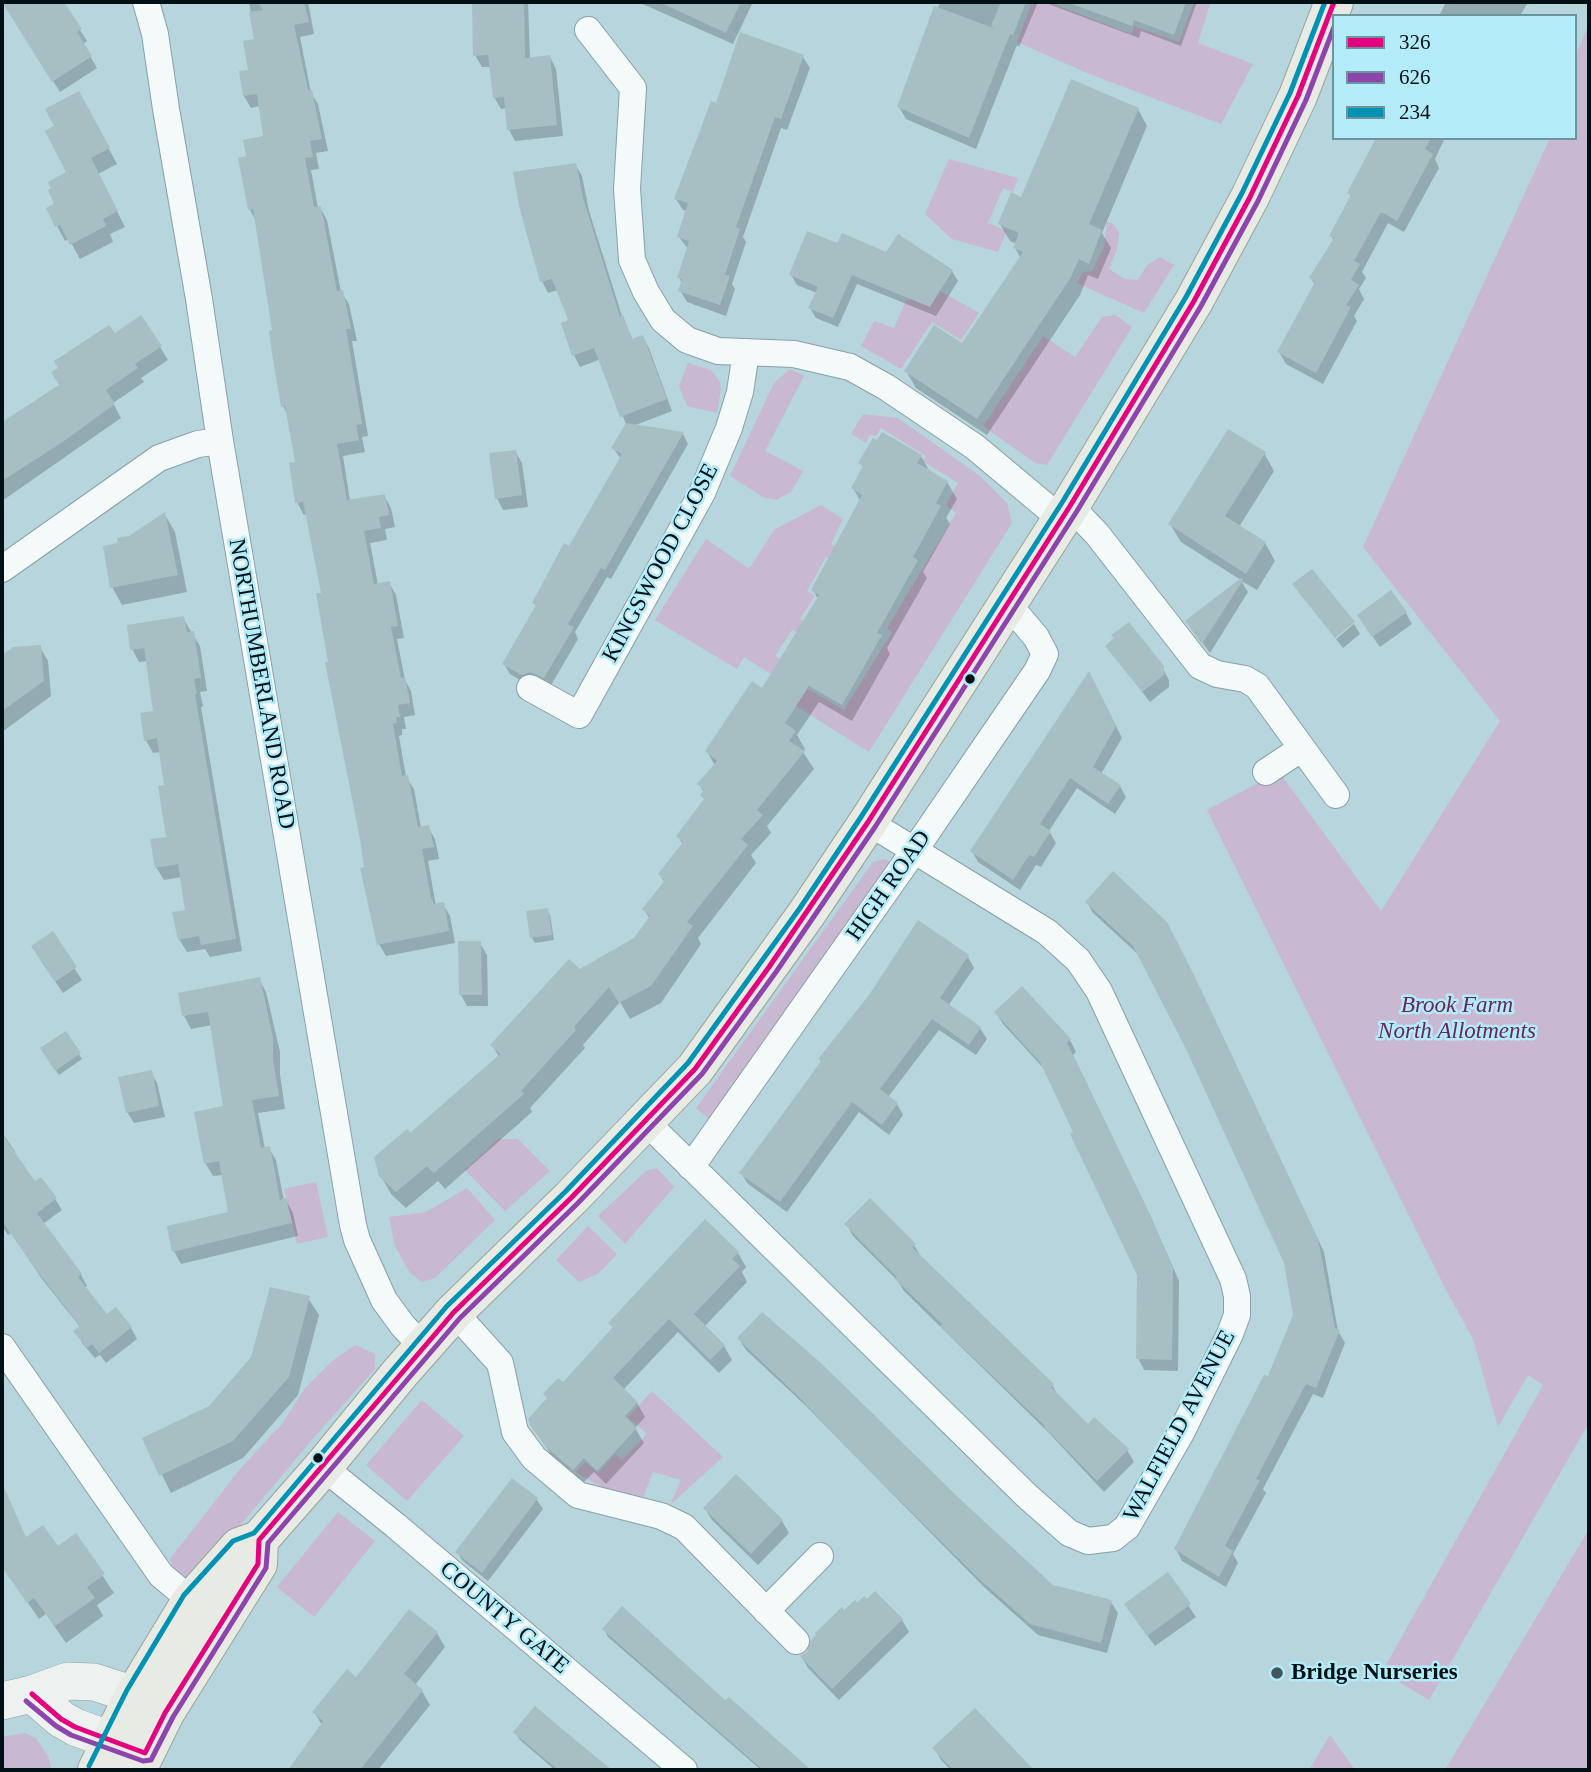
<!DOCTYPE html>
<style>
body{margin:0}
#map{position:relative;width:1591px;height:1772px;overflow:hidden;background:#b7d5dc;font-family:"Times New Roman",serif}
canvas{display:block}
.frame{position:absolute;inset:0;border:4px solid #001115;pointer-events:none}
.legend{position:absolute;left:1332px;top:14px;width:245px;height:126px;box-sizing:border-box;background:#b4ebf9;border:2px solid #6c949e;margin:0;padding:9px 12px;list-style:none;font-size:21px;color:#001115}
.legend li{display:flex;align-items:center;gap:14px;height:35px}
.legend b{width:35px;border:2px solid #6c949e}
</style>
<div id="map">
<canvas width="1591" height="1772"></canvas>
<div class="frame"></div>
<ul class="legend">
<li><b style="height:9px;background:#e5007d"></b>326</li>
<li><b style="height:9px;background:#8e44ad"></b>626</li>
<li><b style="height:9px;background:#0092b2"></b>234</li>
</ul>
</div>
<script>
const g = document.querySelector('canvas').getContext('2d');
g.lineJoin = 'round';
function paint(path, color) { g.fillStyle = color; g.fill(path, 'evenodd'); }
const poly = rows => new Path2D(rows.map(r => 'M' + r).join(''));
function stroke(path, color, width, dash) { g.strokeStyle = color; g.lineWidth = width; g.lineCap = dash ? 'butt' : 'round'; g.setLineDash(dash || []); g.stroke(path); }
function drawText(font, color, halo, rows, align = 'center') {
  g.font = font + ' "Times New Roman",serif'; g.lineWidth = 5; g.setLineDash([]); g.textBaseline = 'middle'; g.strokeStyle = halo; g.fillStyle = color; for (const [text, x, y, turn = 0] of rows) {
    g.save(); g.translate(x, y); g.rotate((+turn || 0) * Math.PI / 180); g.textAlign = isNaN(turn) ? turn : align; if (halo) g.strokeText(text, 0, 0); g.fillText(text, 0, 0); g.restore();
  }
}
paint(poly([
 [1025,2,1055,2,1054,4,1131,34,1134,26,1179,42,1194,2,1204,2,1210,4,1198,43,1253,64,1221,124,1087,73,1017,42,1031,5],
 [1589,24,1589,1423,1429,1700,1382,1672,1543,1385,1528,1375,1498,1427,1473,1339,1445,1288,1207,810,1279,772,1381,911,1500,721,1363,547,1550,138,1575,138,1575,57],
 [949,159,1018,178,1013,192,1003,188,988,223,1007,231,998,252,952,239,925,214],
 [1107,222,1113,224,1119,233,1117,249,1109,269,1125,279,1138,280,1147,265,1160,257,1174,265,1144,313,1077,283,1083,272,1092,271,1104,247],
 [919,279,979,313,961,340,932,322,901,369,861,346,874,321,894,328,906,300,911,300],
 [1116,315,1132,327,1047,465,1035,463,983,426,1043,336,1075,357,1102,317],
 [688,363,711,370,720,382,721,389,717,413,687,406,679,386],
 [790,369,804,376,765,451,803,471,791,492,776,500,763,497,730,476,774,383],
 [863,414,898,418,980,476,1007,503,1012,523,869,752,796,706,806,688,844,710,892,632,887,628,956,513,946,505,958,483,923,461,926,456,881,428,876,436,870,434,866,443,851,434],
 [821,505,843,519,831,544,837,547,831,558,826,557,807,591,815,596,800,619,805,622,799,633,792,630,775,656,780,659,771,674,744,657,737,669,655,620,706,539,749,569,774,530],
 [884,859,895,863,712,1122,696,1108,873,862],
 [498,1139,518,1139,550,1171,505,1211,465,1170],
 [657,1168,674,1187,625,1244,598,1216,646,1171],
 [316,1182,328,1237,297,1244,284,1189],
 [467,1188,495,1220,435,1278,422,1282,410,1273,395,1246,389,1217,426,1212],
 [588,1226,617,1254,598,1274,579,1282,556,1260],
 [355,1345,375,1354,375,1369,316,1435,190,1585,175,1575,170,1559,240,1469,282,1424,305,1388,332,1361],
 [652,1391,723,1457,670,1505,681,1480,653,1472,643,1497,603,1488,576,1472,585,1462,598,1473,615,1454,622,1460,647,1434,628,1417],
 [422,1400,464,1436,407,1501,366,1465],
 [338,1512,375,1541,314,1617,277,1587],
 [1589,1529,1589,1770,1445,1770,1472,1725],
 [25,1733,36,1738,48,1756,52,1770,2,1770,2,1737],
 [1330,1735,1355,1770,1309,1770]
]), '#c8b8d2');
paint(poly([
 [10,2,56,2,57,5,62,2,87,41,83,44,97,68,60,92,5,5],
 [249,2,308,2,314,34,300,37,311,93,318,104,328,151,316,153,319,169,311,170,318,208,320,207,327,220,341,292,349,304,357,341,352,341,368,436,362,437,365,452,343,456,350,501,384,495,391,508,395,527,385,529,387,540,370,543,378,585,389,583,396,595,404,638,397,639,405,680,411,691,415,715,404,717,406,729,402,729,402,735,399,736,406,777,414,789,421,828,428,827,435,839,439,859,428,861,436,906,443,904,450,916,455,943,386,956,379,944,330,663,323,594,307,514,304,515,297,502,297,464,289,417,283,406,274,332,256,221,250,210,248,157,265,137,260,106,251,108,244,96,256,41],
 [473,2,528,2,530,59,550,57,556,69,563,136,515,141,509,130,507,108,501,109,494,97,491,67,482,67,475,55],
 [638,2,753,2,733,44],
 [940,2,1038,2,1019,47,1017,45,976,149,906,119,899,107],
 [1043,2,1197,2,1181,46,1141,31,1139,38],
 [1446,2,1528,2,1520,16,1439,16],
 [803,57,810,68,787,130,781,128,743,237,746,242,732,284,735,289,726,316,687,302,680,290,682,284,679,277,688,249,679,237,687,211,683,210,676,199,717,105],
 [87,108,117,164,98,174,125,227,110,234,113,242,80,259,69,239,65,241,48,209,57,204],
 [1138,109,1147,126,1102,233,1111,248,1098,279,1088,275,1080,295,987,435,916,388,906,371,962,346,1021,259,1015,248,1016,244,1010,241,1000,224,1022,199],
 [1378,138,1445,138,1435,159,1439,168,1404,232,1388,223,1362,272,1366,278,1359,289,1364,299,1354,316,1357,321,1323,384,1286,364,1279,352,1315,285,1311,278,1334,241,1331,236,1351,197,1349,193],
 [575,164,582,176,589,211,622,316,633,340,642,337,649,348,672,411,633,426,683,434,688,444,611,579,607,577,575,632,578,639,550,687,528,685,510,674,504,664,537,608,534,603,569,548,621,459,613,448,626,424,601,359,580,367,574,355,570,321,558,290,548,293,542,281],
 [838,246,887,254,952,271,958,281,936,316,857,284,838,327,816,318,810,308,817,293,797,285,791,275],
 [114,336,160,347,168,360,141,378,144,382,113,403,121,418,2,501,2,424,61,386],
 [515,451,522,463,528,507,503,510,497,498],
 [1264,453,1274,471,1239,527,1265,543,1275,561,1257,590,1241,581,1248,592,1210,653,1187,621,1241,580,1181,542,1170,524],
 [921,456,930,472,947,482,957,499,946,518,950,524,923,572,927,578,887,648,890,654,852,721,819,702,797,735,805,749,803,752,814,769,767,826,771,833,751,855,756,863,698,938,701,944,661,1003,630,1019,620,1002,583,1045,585,1048,530,1108,532,1112,445,1189,438,1181,406,1208,391,1194,381,1176,410,1136,499,1057,493,1046,580,971,635,939,650,919,644,910,665,883,660,875,683,845,678,836,705,800,704,793,699,784,715,766,707,751,762,690,818,599,813,590,861,502,853,488,864,468,860,463],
 [165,515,175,532,187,592,122,605,112,587,120,544],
 [1406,613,1412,624,1380,647,1366,627],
 [183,618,200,646,207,691,200,692,203,706,201,707,242,951,210,957,205,949,187,952,179,939,187,911,182,877,164,880,156,867,168,838,166,786,161,752,153,753,146,740,155,712,148,661,139,662,132,649],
 [1354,624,1360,634,1343,648,1336,639],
 [1116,639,1162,667,1169,680,1169,687,1150,702,1107,646],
 [40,647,48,661,51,696,2,732,2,657,14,649],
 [1095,684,1122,738,1101,774,1120,786,1126,797,1115,814,1077,788,1049,831,1056,843,1041,867,1036,865,1020,890,978,862,972,851],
 [1087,902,1199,986,1324,1252,1338,1331,1345,1343,1323,1398,1313,1394,1263,1489,1266,1493,1233,1554,1238,1563,1226,1587,1182,1561,1176,1549,1269,1379,1295,1315,1286,1262,1187,1047,1140,956,1093,913],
 [547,910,550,915,554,940,535,943,532,938,528,912],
 [52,934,82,980,63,993,39,958],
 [480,943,487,955,488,1006,467,1006,461,995],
 [968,957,974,968,948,1006,980,1028,987,1039,976,1055,939,1030,888,1097,897,1104,903,1115,889,1135,859,1112,787,1212,748,1184,741,1173,871,996],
 [259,979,266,992,280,1052,280,1074,285,1109,258,1113,265,1149,269,1148,276,1160,284,1201,286,1200,293,1213,298,1236,181,1264,174,1251,230,1213,223,1175,213,1176,206,1164,226,1107,212,1025,191,1029,184,1016],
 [1022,989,1070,1040,1076,1052,1073,1055,1150,1215,1179,1281,1178,1371,1144,1370,1138,1358,1139,1275,1046,1071,1003,1024,996,1013],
 [65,1033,82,1059,59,1075,42,1049],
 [151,1072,157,1083,165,1117,134,1123,127,1112],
 [2,1132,15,1152,13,1153,35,1184,55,1199,62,1210,43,1224,81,1275,87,1286,85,1288,107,1317,131,1328,137,1339,106,1363,100,1355,95,1358,82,1343,76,1331,81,1328,42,1279,11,1233,8,1235,2,1226],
 [846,1224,914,1245,921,1257,1052,1385,1059,1397,1088,1426,1127,1450,1134,1462,1104,1492,1049,1433,904,1291,897,1280,853,1236],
 [738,1253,746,1267,742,1272,747,1282,704,1327,724,1346,732,1360,719,1373,678,1332,623,1390,637,1403,645,1417,635,1428,644,1443,606,1484,594,1472,582,1484,556,1462,531,1425,563,1385,614,1329,610,1323],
 [308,1298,319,1315,298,1395,243,1458,171,1493,144,1439,210,1408],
 [739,1339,959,1502,1052,1586,1111,1602,1118,1613,1107,1653,1038,1635,984,1587,807,1407,746,1350],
 [736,1477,782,1521,789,1533,758,1565,712,1520,705,1509],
 [512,1480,537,1500,543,1509,488,1581,463,1561,457,1552],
 [43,1527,58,1549,76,1536,114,1593,97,1605,103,1616,66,1643,46,1614,39,1619,2,1565,2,1556],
 [1168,1575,1196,1617,1155,1646,1133,1616],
 [875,1593,902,1620,909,1632,839,1700,808,1668,802,1657,809,1653,844,1612,867,1601],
 [604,1629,726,1703,729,1699,810,1770,761,1770,608,1637],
 [437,1633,445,1647,415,1685,422,1691,430,1705,378,1770,290,1770,322,1725,314,1712,357,1679],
 [535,1708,609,1770,555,1770,520,1740,515,1732],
 [975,1710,1031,1770,951,1770,941,1760,935,1749]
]), '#0003');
paint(poly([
 [2,2,64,2,82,29,77,32,92,56,52,82],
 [258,2,304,2,309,22,294,25,308,90,312,90,322,139,310,141,313,157,305,158,314,207,321,206,337,291,343,290,351,329,346,329,362,424,356,425,359,440,337,444,347,500,385,494,389,515,379,517,381,528,364,531,374,584,390,581,398,626,391,627,401,678,405,677,410,703,398,705,400,717,396,717,397,723,393,724,402,776,408,775,418,827,429,825,434,847,422,849,431,898,434,904,444,902,449,931,377,945,360,868,364,867,360,839,325,662,328,662,316,593,321,593,303,502,295,503,289,463,295,462,285,406,281,407,272,353,269,331,272,330,253,209,248,210,238,158,246,156,243,140,263,136,257,94,243,96,239,71,248,70,243,41,254,39,249,12,263,10],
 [472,2,524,2,525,58,550,55,557,125,507,130,504,97,493,98,488,55,473,56],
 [659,2,741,2,726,33],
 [1001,2,1026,2,1013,35,1010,34,969,138,897,107,934,6,996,29,991,26],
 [1073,2,1186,2,1174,35,1134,20,1132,26,1072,4],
 [740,32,804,55,781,119,775,117,736,227,740,229,725,275,730,276,720,305,678,291,682,279,677,278,689,241,677,237,688,203,674,199,711,101,716,103],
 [1071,79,1139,108,1089,224,1102,230,1089,264,1079,259,1071,277,977,419,904,371,934,325,962,343,1023,252,1013,248,1019,233,998,224,1011,192,1021,197],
 [79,91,110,148,91,158,118,211,103,219,106,226,70,245,60,225,55,227,46,208,54,204,48,190,51,188,48,182,66,172,45,131,54,126,45,109],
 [1376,138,1431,138,1425,149,1433,154,1397,221,1381,212,1354,261,1360,264,1351,280,1359,285,1346,305,1351,307,1316,373,1277,352,1315,282,1309,278,1334,238,1329,236,1351,195,1347,193],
 [576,163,583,198,620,317,623,315,632,339,643,335,667,399,620,417,594,348,572,356,561,323,568,320,552,279,540,282,519,206,513,172],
 [807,231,837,243,842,233,886,252,898,234,953,270,930,307,852,275,833,318,808,308,818,287,789,275],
 [141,315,162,346,135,364,138,368,106,390,115,404,64,441,2,481,2,422,59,385,51,372,58,368,54,361,109,325,115,333],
 [626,423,684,432,605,570,601,568,568,624,574,627,544,678,530,672,521,675,502,664,536,605,532,603,564,543,569,546,622,454,611,448],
 [1228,429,1266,452,1225,516,1266,542,1246,574,1168,524],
 [882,432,922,455,917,463,948,481,936,503,941,506,913,557,918,560,877,633,882,635,842,705,809,686,785,723,796,731,789,741,805,751,757,810,763,815,741,839,748,845,687,922,693,926,651,986,619,1003,609,987,574,1027,576,1030,521,1091,524,1094,434,1173,427,1166,396,1192,379,1176,374,1157,407,1129,410,1133,500,1054,490,1045,569,959,580,969,634,938,650,916,642,909,665,880,658,874,683,842,676,836,704,799,700,795,704,790,697,784,717,761,705,751,752,681,762,688,819,595,811,590,862,495,851,488,863,466,858,463,873,438,877,440],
 [516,450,522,495,495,499,489,453],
 [165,512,178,575,110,588,103,546,118,543,117,538,129,536],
 [1312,569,1355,622,1335,638,1292,584],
 [1241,578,1243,580,1202,644,1185,621],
 [1391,590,1407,612,1372,637,1357,615],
 [184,616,187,632,194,631,201,678,194,679,197,694,195,694,236,939,201,945,199,936,178,940,172,912,185,910,178,864,155,868,150,839,166,837,158,786,164,785,157,738,144,741,140,713,153,711,144,648,130,650,127,625],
 [1129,622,1164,666,1164,675,1142,692,1105,646,1114,638,1111,635],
 [41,645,44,681,2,711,2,655,13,647],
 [1089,671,1116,726,1093,767,1121,785,1108,804,1070,778,1040,824,1051,831,1034,857,1029,855,1013,880,970,851],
 [1113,871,1167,922,1193,973,1318,1239,1335,1328,1340,1330,1316,1388,1306,1384,1256,1479,1260,1480,1225,1546,1233,1551,1219,1577,1174,1549,1264,1375,1268,1376,1293,1315,1284,1263,1185,1047,1133,946,1085,902],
 [548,908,552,935,530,938,526,911],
 [918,920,969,955,940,998,981,1027,969,1045,932,1019,880,1089,898,1103,882,1125,852,1102,780,1202,739,1173,804,1085,821,1061,818,1059,869,995],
 [53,931,77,967,55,982,31,946],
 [458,941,481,941,482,995,459,995],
 [260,977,273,1038,273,1060,279,1096,252,1100,261,1148,270,1146,280,1200,286,1198,292,1223,172,1252,167,1226,228,1212,219,1161,204,1164,194,1112,223,1106,208,1012,182,1016,178,993],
 [1022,986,1071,1039,1067,1043,1144,1202,1173,1268,1172,1360,1136,1359,1137,1275,1070,1134,1073,1132,1040,1062,994,1012],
 [66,1031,81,1053,55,1071,40,1048],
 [152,1070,159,1106,126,1113,118,1077],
 [2,1134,35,1181,41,1177,57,1198,37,1213,82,1274,78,1277,107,1314,116,1307,132,1327,99,1353,92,1344,87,1348,73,1331,80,1326,34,1267,2,1221],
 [870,1198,916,1244,912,1247,1054,1384,1051,1387,1088,1424,1094,1417,1129,1449,1097,1481,1044,1427,1045,1426,940,1326,942,1324,895,1279,897,1277,844,1224],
 [705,1219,739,1252,732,1259,740,1266,694,1314,725,1345,710,1360,669,1319,613,1378,638,1402,625,1416,637,1428,597,1471,584,1458,573,1470,546,1447,530,1425,528,1419,547,1398,543,1394,558,1378,563,1382,613,1327,608,1323],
 [270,1287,310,1296,289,1377,233,1441,159,1476,142,1438,209,1406,251,1357],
 [762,1312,822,1364,961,1500,1053,1585,1112,1600,1101,1643,1030,1624,976,1576,843,1444,798,1396,737,1338],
 [736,1474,783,1520,751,1554,703,1508],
 [512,1478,538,1498,482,1573,455,1552],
 [2,1483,26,1537,43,1525,58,1546,76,1533,105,1574,87,1587,95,1598,55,1626,34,1598,27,1603,2,1567],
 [1168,1572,1191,1604,1147,1636,1124,1604],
 [875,1591,903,1619,832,1689,800,1656,807,1652,811,1640,816,1635,815,1633,842,1607,844,1610,855,1600,857,1603,864,1596,867,1599],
 [622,1606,725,1700,729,1697,811,1770,763,1770,602,1629],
 [409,1609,438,1632,404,1674,423,1690,360,1770,288,1770,323,1721,312,1712,347,1669,356,1677],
 [535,1706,579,1743,612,1770,558,1770,513,1732],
 [975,1708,1034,1770,953,1770,932,1748]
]), '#a7bfc2');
const street = poly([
 [146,2,155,34,166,109,199,299,220,441,353,1225,357,1240,384,1300,403,1326,423,1347],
 [588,30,633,88,627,189,632,260,646,292,663,320,687,340,718,351,794,354,850,367,886,387,975,447,1061,519],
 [1070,506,1097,534,1200,666,1217,674,1245,679,1257,686,1336,795],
 [2,569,159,458,198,444,220,441],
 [530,688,579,715,702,493,729,428,740,392,746,352],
 [1266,772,1302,748],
 [646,1122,1027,1496,1069,1533,1088,1541,1113,1538,1127,1527,1181,1433,1230,1334,1237,1315,1237,1296,1233,1279,1099,991,1078,960,1047,932,868,822],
 [691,1167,914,851,1037,671,1045,654,1036,637,1008,604],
 [454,1312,500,1363,515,1432,534,1458,578,1495,661,1516,684,1527,796,1641],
 [2,1347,161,1575,204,1611],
 [323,1467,395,1525,684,1770],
 [766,1611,820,1556]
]);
const secondary = poly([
 [32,1694,61,1719,75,1727,141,1751],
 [2,1701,32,1694,68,1681,94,1682,125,1692,160,1710]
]);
const primary = poly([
 [97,1770,134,1695,191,1601,239,1547,259,1540,323,1467,400,1373,454,1312,571,1198,695,1069,807,913,868,822,1070,506,1194,301,1250,197,1298,96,1334,2],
 [137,1770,165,1713,258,1564,259,1540]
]);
stroke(street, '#88a0a6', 28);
stroke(secondary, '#88a0a6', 38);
stroke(primary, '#99a49c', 40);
stroke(street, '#f4f9fa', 26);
stroke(secondary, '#edf1f0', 37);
stroke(primary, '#e8eae4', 38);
stroke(poly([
 [32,1694,61,1719,75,1727,145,1753,165,1713,258,1564,259,1540,454,1312,571,1198,695,1069,769,967,868,822,1070,506,1194,301,1250,197,1298,96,1334,2]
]), '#e5007d', 5);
stroke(poly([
 [26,1701,56,1726,71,1735,143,1761,151,1760,173,1717,266,1568,268,1543,460,1318,577,1204,702,1074,776,972,875,827,1077,511,1201,306,1258,201,1306,100,1334,27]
]), '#8e44ad', 5);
stroke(poly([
 [89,1766,127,1690,184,1595,233,1541,254,1533,447,1306,565,1192,688,1063,800,908,861,817,1063,501,1186,297,1242,193,1290,93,1325,2]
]), '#0092b2', 5);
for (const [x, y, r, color] of [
 [970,679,6,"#001115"],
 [318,1458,6,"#001115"],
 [1277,1673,7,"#40565b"]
]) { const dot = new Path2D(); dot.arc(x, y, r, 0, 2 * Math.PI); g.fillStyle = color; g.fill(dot); stroke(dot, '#b4ebf9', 2.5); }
drawText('23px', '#001115', '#b4ebf9', [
 ["KINGSWOOD CLOSE",661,563,-62],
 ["NORTHUMBERLAND ROAD",261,684,80],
 ["HIGH ROAD",889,886,-55],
 ["WALFIELD AVENUE",1180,1426,-62],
 ["COUNTY GATE",504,1618,40]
]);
drawText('italic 23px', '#67275c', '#b4ebf9', [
 ["Brook Farm",1457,1006],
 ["North Allotments",1457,1032]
]);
drawText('bold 23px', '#001115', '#b4ebf9', [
 ["Bridge Nurseries",1291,1673]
], 'left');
</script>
